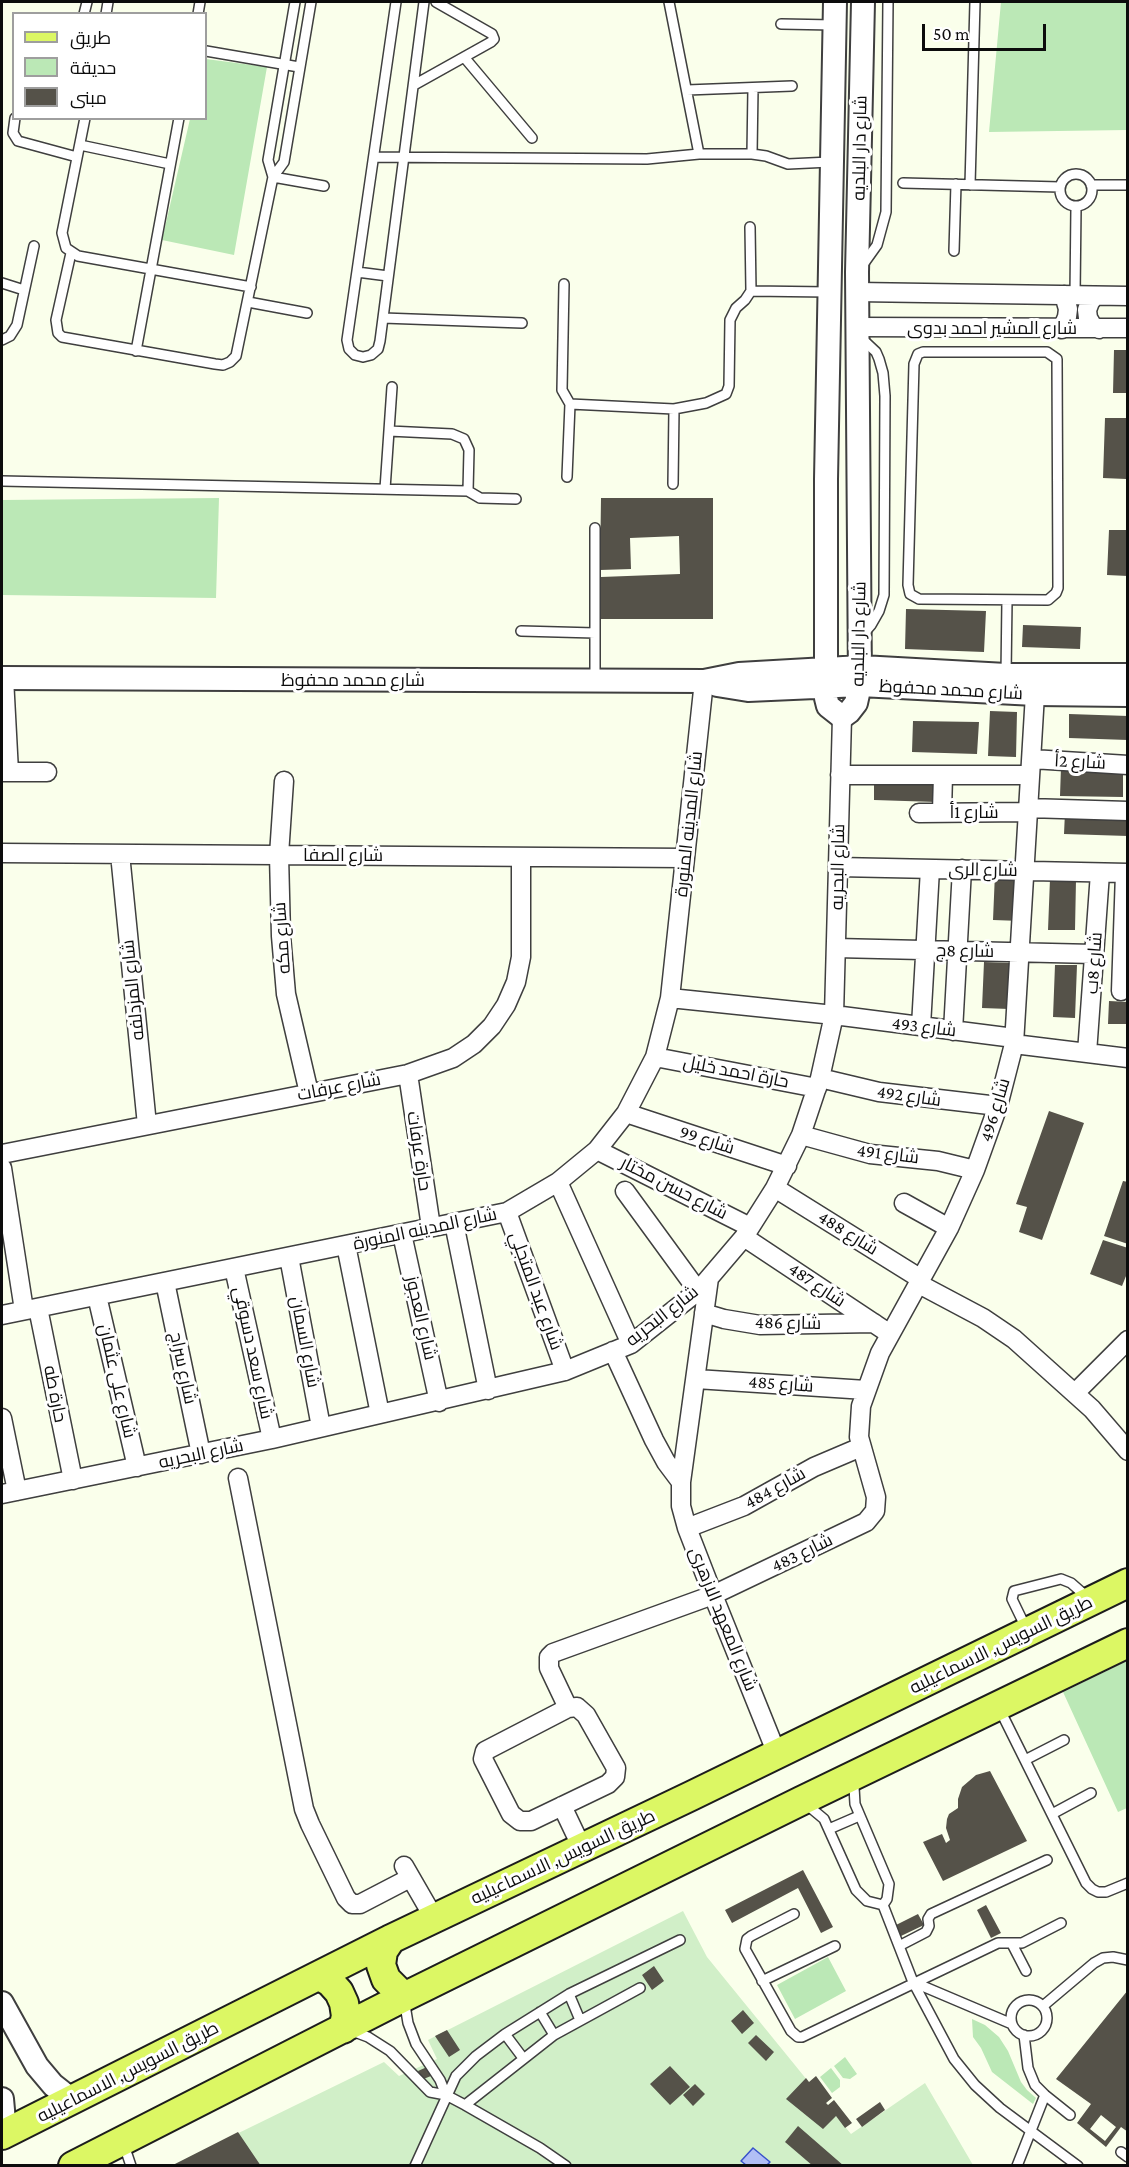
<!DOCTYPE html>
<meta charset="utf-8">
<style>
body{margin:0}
#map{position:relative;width:1129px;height:2167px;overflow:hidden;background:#faffeb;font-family:"Crimson Pro",Cairo,serif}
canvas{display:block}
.frame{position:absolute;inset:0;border:3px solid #0c0c0c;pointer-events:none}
.legend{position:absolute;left:12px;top:12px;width:195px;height:108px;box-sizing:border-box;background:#fff;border:2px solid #9e9e9e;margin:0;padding:8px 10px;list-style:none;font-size:18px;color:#0c0c0c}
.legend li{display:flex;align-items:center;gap:12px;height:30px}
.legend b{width:30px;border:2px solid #9e9e9e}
.scale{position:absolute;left:922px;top:24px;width:124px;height:27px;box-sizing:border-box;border:3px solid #0c0c0c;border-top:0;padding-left:8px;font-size:18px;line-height:21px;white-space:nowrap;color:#0c0c0c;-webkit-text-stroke:4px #fff;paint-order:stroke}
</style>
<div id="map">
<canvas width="1129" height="2167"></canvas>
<div class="frame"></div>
<ul class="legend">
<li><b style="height:8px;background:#dcf764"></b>طريق</li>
<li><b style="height:16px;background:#bbe8b6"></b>حديقة</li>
<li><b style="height:16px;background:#555249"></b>مبنى</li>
</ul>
<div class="scale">50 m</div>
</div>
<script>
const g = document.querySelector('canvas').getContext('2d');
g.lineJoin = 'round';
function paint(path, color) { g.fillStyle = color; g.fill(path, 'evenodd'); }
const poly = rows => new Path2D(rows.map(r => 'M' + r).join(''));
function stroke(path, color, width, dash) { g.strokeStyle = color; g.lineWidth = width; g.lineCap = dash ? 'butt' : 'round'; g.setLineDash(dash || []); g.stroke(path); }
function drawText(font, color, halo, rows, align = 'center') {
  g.font = font + ' "Crimson Pro",Cairo,serif'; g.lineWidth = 6; g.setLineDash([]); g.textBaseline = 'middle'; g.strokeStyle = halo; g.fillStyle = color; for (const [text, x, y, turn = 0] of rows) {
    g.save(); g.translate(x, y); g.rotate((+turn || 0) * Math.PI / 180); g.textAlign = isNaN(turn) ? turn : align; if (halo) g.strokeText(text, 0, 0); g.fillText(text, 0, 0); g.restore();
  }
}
paint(poly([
 [1001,2,1127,2,1127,130,989,132],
 [206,59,267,67,234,255,162,240,190,119,206,118],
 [219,498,216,598,2,595,2,500],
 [1127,1661,1127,1808,1118,1812,1063,1692],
 [828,1957,846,1991,795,2019,777,1985],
 [972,2019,985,2025,999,2037,1008,2051,1021,2082,1027,2090,1036,2098,1033,2104,992,2072,981,2048,973,2037],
 [845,2057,857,2074,850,2079,843,2078,834,2066],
 [831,2068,840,2080,840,2087,832,2093,820,2077]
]), '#bbe8b6');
paint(poly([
 [683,1911,707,1957,851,2134,925,2083,973,2165,171,2166,384,2062,399,2076,437,2059,428,2040]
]), '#d1efc8');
const water = poly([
 [753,2148,770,2162,767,2165,746,2165,741,2161,753,2148]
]);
paint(water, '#b1bff5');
stroke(water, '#3953cb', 1.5);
paint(poly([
 [1114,350,1128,350,1128,393,1113,393],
 [1105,418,1128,418,1126,479,1103,478],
 [601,498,713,498,713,619,600,619,601,577,680,574,679,536,630,538,631,569,600,570],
 [1109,530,1128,530,1128,576,1107,575],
 [906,609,986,611,984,652,905,649],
 [1023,625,1081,627,1080,649,1022,647],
 [990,711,1017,712,1016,757,988,756],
 [1069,714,1128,716,1128,740,1069,738],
 [913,721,979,722,977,754,912,752],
 [1061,767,1123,769,1123,797,1060,796],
 [874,779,937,779,936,802,874,800],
 [1065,812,1128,813,1128,836,1064,834],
 [995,873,1022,874,1021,921,993,920],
 [1050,879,1076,880,1075,930,1048,930],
 [984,962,1010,963,1009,1009,982,1008],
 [1055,965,1077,965,1075,1018,1053,1017],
 [1109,1001,1128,1002,1128,1024,1108,1024],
 [1049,1111,1084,1123,1042,1240,1019,1232,1027,1207,1016,1204],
 [1123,1181,1128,1182,1128,1244,1104,1236],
 [1103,1240,1128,1248,1128,1271,1122,1286,1090,1274],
 [990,1771,1027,1841,943,1881,923,1842,942,1834,946,1843,950,1840,946,1828,947,1819,949,1814,958,1808,958,1799,962,1787,976,1775],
 [803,1870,833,1927,821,1933,798,1888,732,1923,725,1910],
 [986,1905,1001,1933,991,1938,977,1910],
 [918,1914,924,1925,901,1936,896,1925],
 [654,1966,664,1981,652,1990,642,1975],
 [1128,1990,1128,2132,1121,2127,1106,2147,1077,2123,1091,2104,1056,2079],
 [1101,2115,1116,2127,1105,2141,1090,2129],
 [743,2010,754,2023,742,2034,731,2021],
 [447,2030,460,2050,449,2057,435,2036],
 [756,2035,774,2052,766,2061,748,2043],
 [670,2066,690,2087,670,2105,650,2084],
 [427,2067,431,2076,421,2080,418,2071],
 [816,2076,832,2098,826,2103,828,2105,834,2100,852,2123,845,2128,836,2116,823,2129,786,2099,806,2078,809,2082],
 [695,2084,705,2094,693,2106,683,2095],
 [880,2102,885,2110,862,2127,856,2119],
 [798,2126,844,2166,813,2166,785,2142],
 [238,2132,261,2166,171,2166]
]), '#555249');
const service = poly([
 [396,2,347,340,349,349,355,355,363,357,371,355,378,349,380,341,424,2],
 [669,2,699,154],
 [84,14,87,2],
 [106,14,108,2],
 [198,14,200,2],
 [781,24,834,25],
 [206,51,299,67],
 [464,57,532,138],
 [414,85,491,42,494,39,492,34,436,2],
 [687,90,792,86],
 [15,118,13,133,18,141,77,157],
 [85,118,62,233,66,248,78,256,251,287],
 [80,145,170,164],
 [752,154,753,88],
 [374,157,647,159,699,154,752,154,766,156,788,164,830,162],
 '1060 190a16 16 0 1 1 32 0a16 16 0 1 1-32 0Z',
 [273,177,268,160,295,2],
 [273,177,324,186],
 [903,183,1060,187],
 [970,185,975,2],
 [1091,185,1128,185],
 [954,251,956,184],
 [71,253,56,320,58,333,62,337,215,364,223,365,230,362,236,356,273,177,284,162,311,2],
 [862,266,877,245,886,212,888,2],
 [357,272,388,276],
 [2,283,24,290],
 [564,284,562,390,570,404,567,477],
 [751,291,829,292],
 [1075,295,1076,207],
 [248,302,307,313],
 [383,318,522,323],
 [860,337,876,352,879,359,883,373,885,396,884,595,879,611,871,625,864,633],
 [2,340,10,336,17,325,34,246],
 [136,351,179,118],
 [923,352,1047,352,1057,359,1058,588,1056,593,1048,600,919,599,910,594,908,585,914,364,918,354,923,352],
 [570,404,674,409,706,403,726,394,729,386,730,320,736,308,745,300,751,291,750,227],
 [389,431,452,434,464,439,469,450,468,491],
 [2,481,468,491,480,498,516,499],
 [673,484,674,409],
 [385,489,392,387],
 [521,631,595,633],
 [1006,675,1007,600],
 [595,680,595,528],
 [1027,1630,1012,1599,1014,1591,1061,1579,1071,1583,1087,1597],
 [1000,1710,1086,1883,1092,1889,1098,1892,1106,1892,1128,1883],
 [1025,1760,1064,1740],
 [806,1804,824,1819,856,1890,867,1901,883,1905,887,1899,889,1884,855,1804,854,1787,856,1780],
 [1052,1814,1091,1793],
 [829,1829,859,1816],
 [883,1905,913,1982,954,2059,975,2085,1000,2108,1078,2166],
 [794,1914,751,1936,747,1939,745,1949,791,2031,798,2037,802,2037,998,1943,1022,1943,1061,1923],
 [1012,1944,1026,1971],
 [899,1946,926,1932,929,1926,928,1919,931,1914,1047,1860],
 [762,1981,835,1946],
 [913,1982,1012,2024],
 [569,1994,580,2020],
 [404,1999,408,2023,416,2044,440,2080,446,2095],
 '1011 2018a18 18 0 1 1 36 0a18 18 0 1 1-36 0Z',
 [1043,2006,1094,1963,1103,1958,1113,1957,1128,1960],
 [540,2012,554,2035],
 [352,2031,368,2037,390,2051,430,2092,446,2095,465,2105,540,2148,566,2166],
 [505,2034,523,2058],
 [1024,2035,1028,2068,1035,2085,1045,2095,1070,2115],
 [465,2105,554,2035,640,1988],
 [124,2145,131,2166],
 [1121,2152,1128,2157],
 [415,2166,456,2076,476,2056,505,2034,569,1994,680,1940],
 [1017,2166,1045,2095]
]);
const minor = poly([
 [857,292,1128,296],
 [1095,296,1090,302,1087,310,1088,318,1092,325,1099,329],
 [857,327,1128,328],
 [1062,329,1067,317,1068,309,1064,295],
 [4,678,9,772],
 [1032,759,1128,765],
 [2,772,47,772],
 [840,775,1030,775],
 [284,781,279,855,281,936,286,994,309,1093],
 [1028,808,1128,811],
 [942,812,943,775],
 [919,813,1028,812],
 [2,853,685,858],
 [120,854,147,1125],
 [838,867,1128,873],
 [836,948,1094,954],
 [1121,991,1125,873],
 [670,998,834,1015,1014,1038],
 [921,1026,930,869],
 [953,1031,962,869],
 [1014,1044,1128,1058],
 [1087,1053,1100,873],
 [655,1057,817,1088],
 [408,1074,431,1227],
 [820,1078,879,1092,998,1106],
 [626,1113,787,1166],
 [801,1135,870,1154,938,1161,975,1170],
 [597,1150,750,1227],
 [2,1154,408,1074,453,1058,474,1044,492,1026,506,1005,516,982,521,957,521,857],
 [2,1168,24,1310],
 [558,1182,631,1344],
 [775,1188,921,1279],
 [625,1191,698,1291],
 [904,1203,949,1228],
 [507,1212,565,1371],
 [454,1223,488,1390],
 [402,1234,439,1402],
 [744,1237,890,1334],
 [346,1245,380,1414],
 [289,1257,321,1427],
 [234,1268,272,1439],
 [709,1278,681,1482,681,1506,687,1528,713,1595,777,1754],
 [165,1282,201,1454],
 [919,1284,983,1318,1014,1339,1092,1409,1128,1451],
 [97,1296,137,1467],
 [38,1308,73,1480],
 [704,1313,724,1319,760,1325,874,1323],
 [2,1315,507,1212,558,1182,597,1150,626,1113,655,1057,670,998,704,681],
 [613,1351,654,1440,666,1462,681,1482],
 [696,1379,866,1390],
 [1075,1393,1128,1340],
 [2,1418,17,1491],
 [238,1478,304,1809,310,1824,346,1898,352,1904,360,1904,410,1878],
 [2,1494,272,1439,565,1371,631,1344,698,1291,744,1237,775,1188,801,1135,820,1078,834,1015,842,717],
 [687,1528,744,1506,814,1467,861,1447],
 [577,1707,586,1715,616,1768,615,1777,608,1784,531,1821,520,1821,511,1814,485,1763,483,1759,485,1751,568,1708,577,1707],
 [568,1708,549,1668,549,1657,553,1653,713,1595,866,1522,875,1511,876,1497,859,1437,861,1406,880,1353,949,1228,975,1170,998,1106,1014,1044,1035,694],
 [562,1806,582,1848],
 [404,1866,434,1918]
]);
const tertiary = poly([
 [835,2,826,479,826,698,828,706,842,717,849,712,856,703,860,685,857,272,863,2],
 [2,678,704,681,739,674,861,667,1006,675,1128,675],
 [717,685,748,690,860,685,1035,694,1128,695],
 [2,2003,37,2066,53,2085,72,2100],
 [2,2099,4,2121,2,2132]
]);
const primary = poly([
 [391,1939,383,1951,381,1965,386,1979,404,1997],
 [320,1976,330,1982,339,1992,344,2003,346,2016,343,2029],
 [2,2135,391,1939,691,1796,1128,1583],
 [73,2166,404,1997,801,1801,1128,1643]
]);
stroke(service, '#3f3f3f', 12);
stroke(minor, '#3f3f3f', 21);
stroke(tertiary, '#3f3f3f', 26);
stroke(primary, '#1d1d1d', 32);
stroke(service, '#fff', 9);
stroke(minor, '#fff', 18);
stroke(tertiary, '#fff', 22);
stroke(primary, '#dcf764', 28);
drawText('18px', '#0c0c0c', '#fff', [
 ["شارع دار البلديه",860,148,-89],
 ["شارع المشير احمد بدوى",992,328],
 ["شارع دار البلديه",859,634,-89],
 ["شارع محمد محفوظ",353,680],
 ["شارع محمد محفوظ",951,690,3],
 ["شارع 2أ",1080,762,3],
 ["شارع 1أ",974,812],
 ["شارع المدينه المنورة",689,824,-84],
 ["شارع الصفا",343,855],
 ["شارع البحريه",838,867,-89],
 ["شارع الرى",983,870,1],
 ["شارع مكه",282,938,-94],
 ["شارع 8ج",965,951,1],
 ["شارع 8ب",1094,963,-86],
 ["شارع المزدلفه",133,990,-96],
 ["شارع 493",924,1027,7],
 ["حارة احمد خليل",736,1072,11],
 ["شارع عرفات",339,1087,-11],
 ["شارع 492",909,1096,8],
 ["شارع 496",995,1110,-73],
 ["شارع 99",707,1140,18],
 ["حارة عرفات",419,1151,81],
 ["شارع 491",888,1154,7],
 ["شارع حسن مختار",674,1188,27],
 ["شارع المدينه المنورة",425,1229,-12],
 ["شارع 488",848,1233,32],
 ["شارع 487",817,1285,34],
 ["شارع عبد المتجلي",536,1291,70],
 ["شارع البحريه",662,1316,-38],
 ["شارع العجوز",421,1318,77],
 ["شارع 486",788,1323,1],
 ["شارع السمان",305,1342,79],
 ["شارع سعد دسوقي",253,1353,78],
 ["شارع سراج",183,1368,78],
 ["شارع على عثمان",117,1381,77],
 ["شارع 485",781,1384,4],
 ["حارة طه",55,1394,79],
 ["شارع البحريه",201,1454,-12],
 ["شارع 484",775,1488,-29],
 ["شارع 483",802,1553,-26],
 ["شارع المعهد الازهرى",723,1619,68],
 ["طريق السويس, الاسماعيليه",1001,1645,-26],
 ["طريق السويس, الاسماعيليه",563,1857,-25],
 ["طريق السويس, الاسماعيليه",128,2072,-27]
]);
</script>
